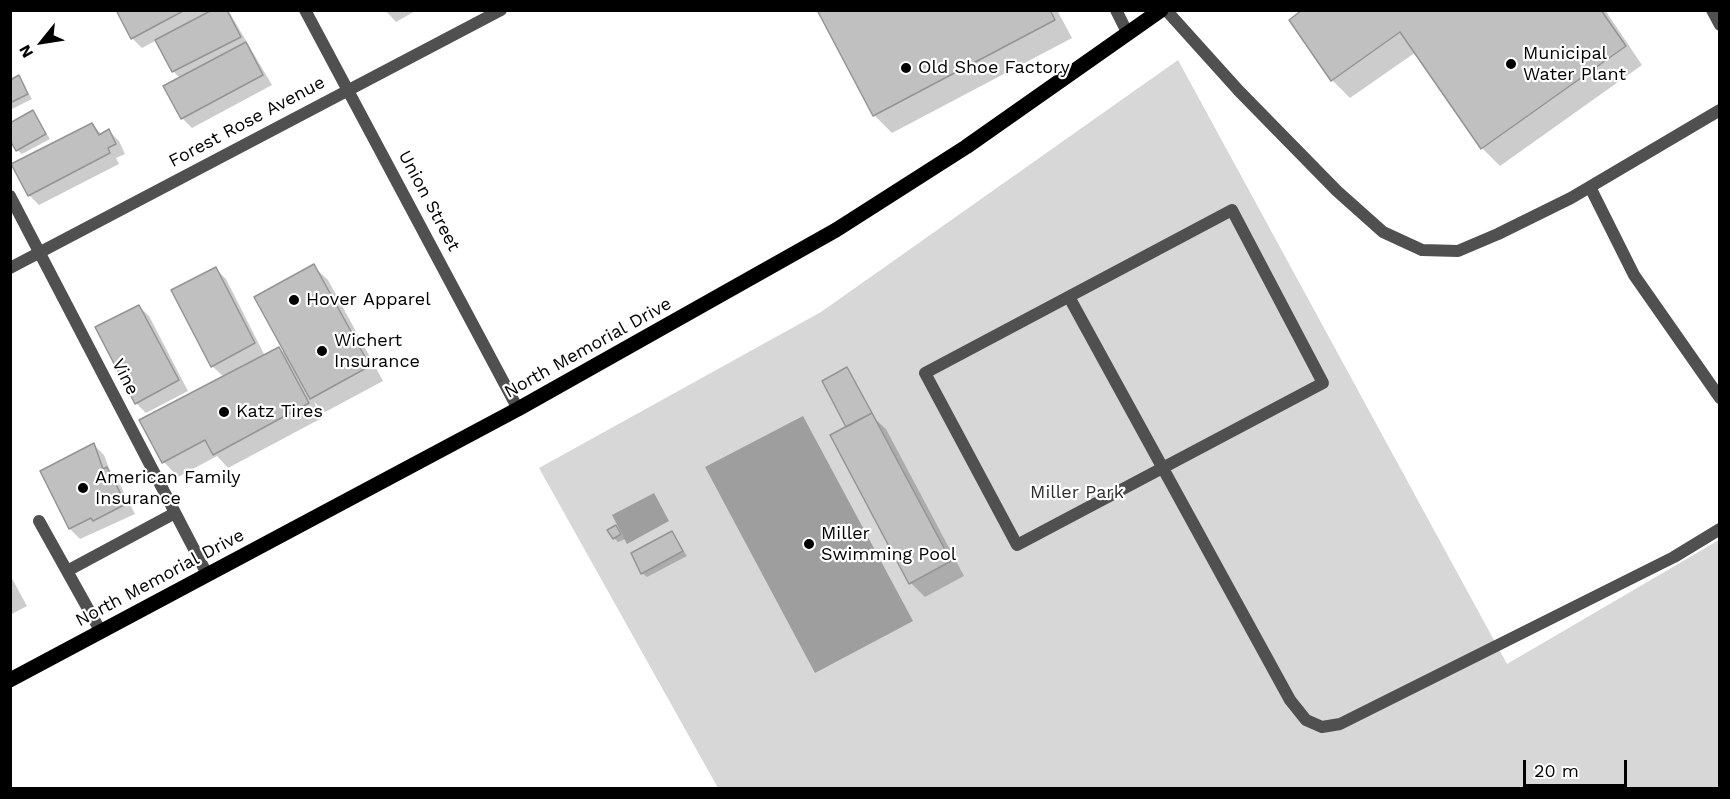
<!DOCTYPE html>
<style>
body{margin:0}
#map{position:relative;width:1730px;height:799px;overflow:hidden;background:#fff;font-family:"Work Sans",sans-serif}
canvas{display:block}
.frame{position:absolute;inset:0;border:12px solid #000;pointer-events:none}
.north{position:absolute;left:12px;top:12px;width:60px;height:60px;-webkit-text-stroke:4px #fff;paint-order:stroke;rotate:240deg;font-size:16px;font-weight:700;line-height:24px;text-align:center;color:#000}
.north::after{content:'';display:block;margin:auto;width:21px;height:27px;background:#000;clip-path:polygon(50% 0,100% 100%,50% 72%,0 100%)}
.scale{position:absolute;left:1523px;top:760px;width:104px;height:27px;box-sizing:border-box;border:3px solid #000;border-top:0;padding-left:8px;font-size:18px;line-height:21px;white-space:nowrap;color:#000;-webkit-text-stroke:4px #fff;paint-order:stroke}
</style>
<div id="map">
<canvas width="1730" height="799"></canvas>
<div class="frame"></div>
<div class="north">N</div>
<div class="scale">20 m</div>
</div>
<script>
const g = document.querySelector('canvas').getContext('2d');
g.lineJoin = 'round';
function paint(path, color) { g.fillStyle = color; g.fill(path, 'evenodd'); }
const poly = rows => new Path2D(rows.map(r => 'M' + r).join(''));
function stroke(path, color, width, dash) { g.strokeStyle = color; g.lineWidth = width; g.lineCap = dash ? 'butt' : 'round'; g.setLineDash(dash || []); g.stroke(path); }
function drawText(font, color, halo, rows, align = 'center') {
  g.font = font + ' "Work Sans",sans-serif'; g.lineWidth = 4.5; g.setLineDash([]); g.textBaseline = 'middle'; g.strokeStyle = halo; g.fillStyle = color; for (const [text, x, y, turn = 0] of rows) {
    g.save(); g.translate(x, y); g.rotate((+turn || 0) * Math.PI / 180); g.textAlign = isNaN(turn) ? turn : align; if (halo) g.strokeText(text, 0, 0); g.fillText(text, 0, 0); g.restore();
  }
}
paint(poly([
 [1178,60,1507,664,1719,540,1719,788,718,788,539,468,821,312]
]), '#d7d7d7');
paint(poly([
 [803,416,913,621,815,673,705,467],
 [654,493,669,521,627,544,612,515]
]), '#9e9e9e');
paint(poly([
 [118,10,228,10,272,85,192,128,182,118,180,78,173,71,157,40,142,48,132,38],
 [385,10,417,10,396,22],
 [819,10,1057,10,1072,38,892,133,874,115],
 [1305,10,1605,10,1642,65,1500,166,1482,148,1416,52,1350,98,1332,80,1291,20],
 [19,77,32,99,10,110,10,81],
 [33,112,50,139,22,154,17,150],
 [92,124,102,135,109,131,119,141,125,154,116,158,119,164,39,205,29,195],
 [313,266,328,280,383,381,325,412,314,402,322,418,228,468,217,456,178,477,164,462,141,421,224,377,212,366,216,269,226,279,265,356,279,348,288,357],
 [139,306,149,316,188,391,146,413,136,403],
 [846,369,876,420,886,429,964,576,925,597,911,583],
 [94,445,104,455,110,471,117,479,135,514,80,539,70,529,42,472],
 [616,527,625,539,618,542,614,538],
 [672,533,687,556,647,577,642,573],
 [10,575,27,606,10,615]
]), '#0003');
const building = poly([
 [116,10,185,10,131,39,116,10],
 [212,10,227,10,241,37,172,72,155,40,212,10],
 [817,10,1050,10,1055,20,873,116,817,10],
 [1302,10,1601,10,1626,46,1481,149,1400,32,1331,81,1289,20,1302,10],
 [246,42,263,75,181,119,163,86,246,42],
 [19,75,28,94,10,103,10,80,19,75],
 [33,110,46,134,16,151,10,140,10,123,33,110],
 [92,123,99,135,109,129,116,144,108,148,110,153,28,196,11,164,92,123],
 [314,264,370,366,310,399,254,297,314,264],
 [216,267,255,343,211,367,171,290,216,267],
 [139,305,179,380,135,404,95,327,139,305],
 [279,347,309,403,213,455,205,440,162,463,139,420,279,347],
 [847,367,872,413,846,427,822,381,847,367],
 [872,413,951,561,909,584,830,435,872,413],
 [94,443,103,469,107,467,126,504,93,521,91,518,69,529,40,471,94,443],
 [616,525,621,534,613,539,607,530,616,525],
 [672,531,683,551,641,574,631,553,672,531]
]);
paint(building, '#c0c0c0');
stroke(building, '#949494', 1.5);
stroke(poly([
 [1166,10,1239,91,1337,191,1383,232,1422,250,1458,251,1498,234,1571,198,1720,110],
 [1712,10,1720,25],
 [1590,187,1634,275,1720,398],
 [10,196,207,574],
 [1232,210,1323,383,1017,545,925,373,1232,210],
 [1069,297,1290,700,1306,720,1322,727,1340,724,1674,557,1720,529],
 [39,521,101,632],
 [67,571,175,513]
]), '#505050', 12);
stroke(poly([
 [305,10,518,409],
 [1116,10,1128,34],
 [10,268,501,10]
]), '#505050', 12);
stroke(poly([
 [10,680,518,409,836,230,966,147,1161,10]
]), '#000', 15);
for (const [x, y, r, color] of [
 [1511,64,6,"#000"],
 [906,68,6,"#000"],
 [294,300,6,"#000"],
 [322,351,6,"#000"],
 [224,412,6,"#000"],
 [83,488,6,"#000"],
 [809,544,6,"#000"]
]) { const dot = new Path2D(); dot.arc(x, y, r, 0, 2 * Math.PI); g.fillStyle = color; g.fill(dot); stroke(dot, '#fff', 2); }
drawText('18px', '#000', '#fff', [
 ["Municipal",1523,54],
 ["Water Plant",1523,75],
 ["Old Shoe Factory",918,68],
 ["Hover Apparel",306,300],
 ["Wichert",334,341],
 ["Insurance",334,362],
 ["Katz Tires",236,412],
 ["American Family",95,478],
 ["Insurance",95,499],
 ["Miller",821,534],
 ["Swimming Pool",821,555]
], 'left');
drawText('18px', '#000', '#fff', [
 ["Forest Rose Avenue",247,122,-28],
 ["Union Street",429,201,62],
 ["North Memorial Drive",588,348,-29],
 ["Vine",125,377,63],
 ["North Memorial Drive",160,578,-28]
]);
drawText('18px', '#2e2e2e', '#fff', [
 ["Miller Park",1077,493]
]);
</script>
